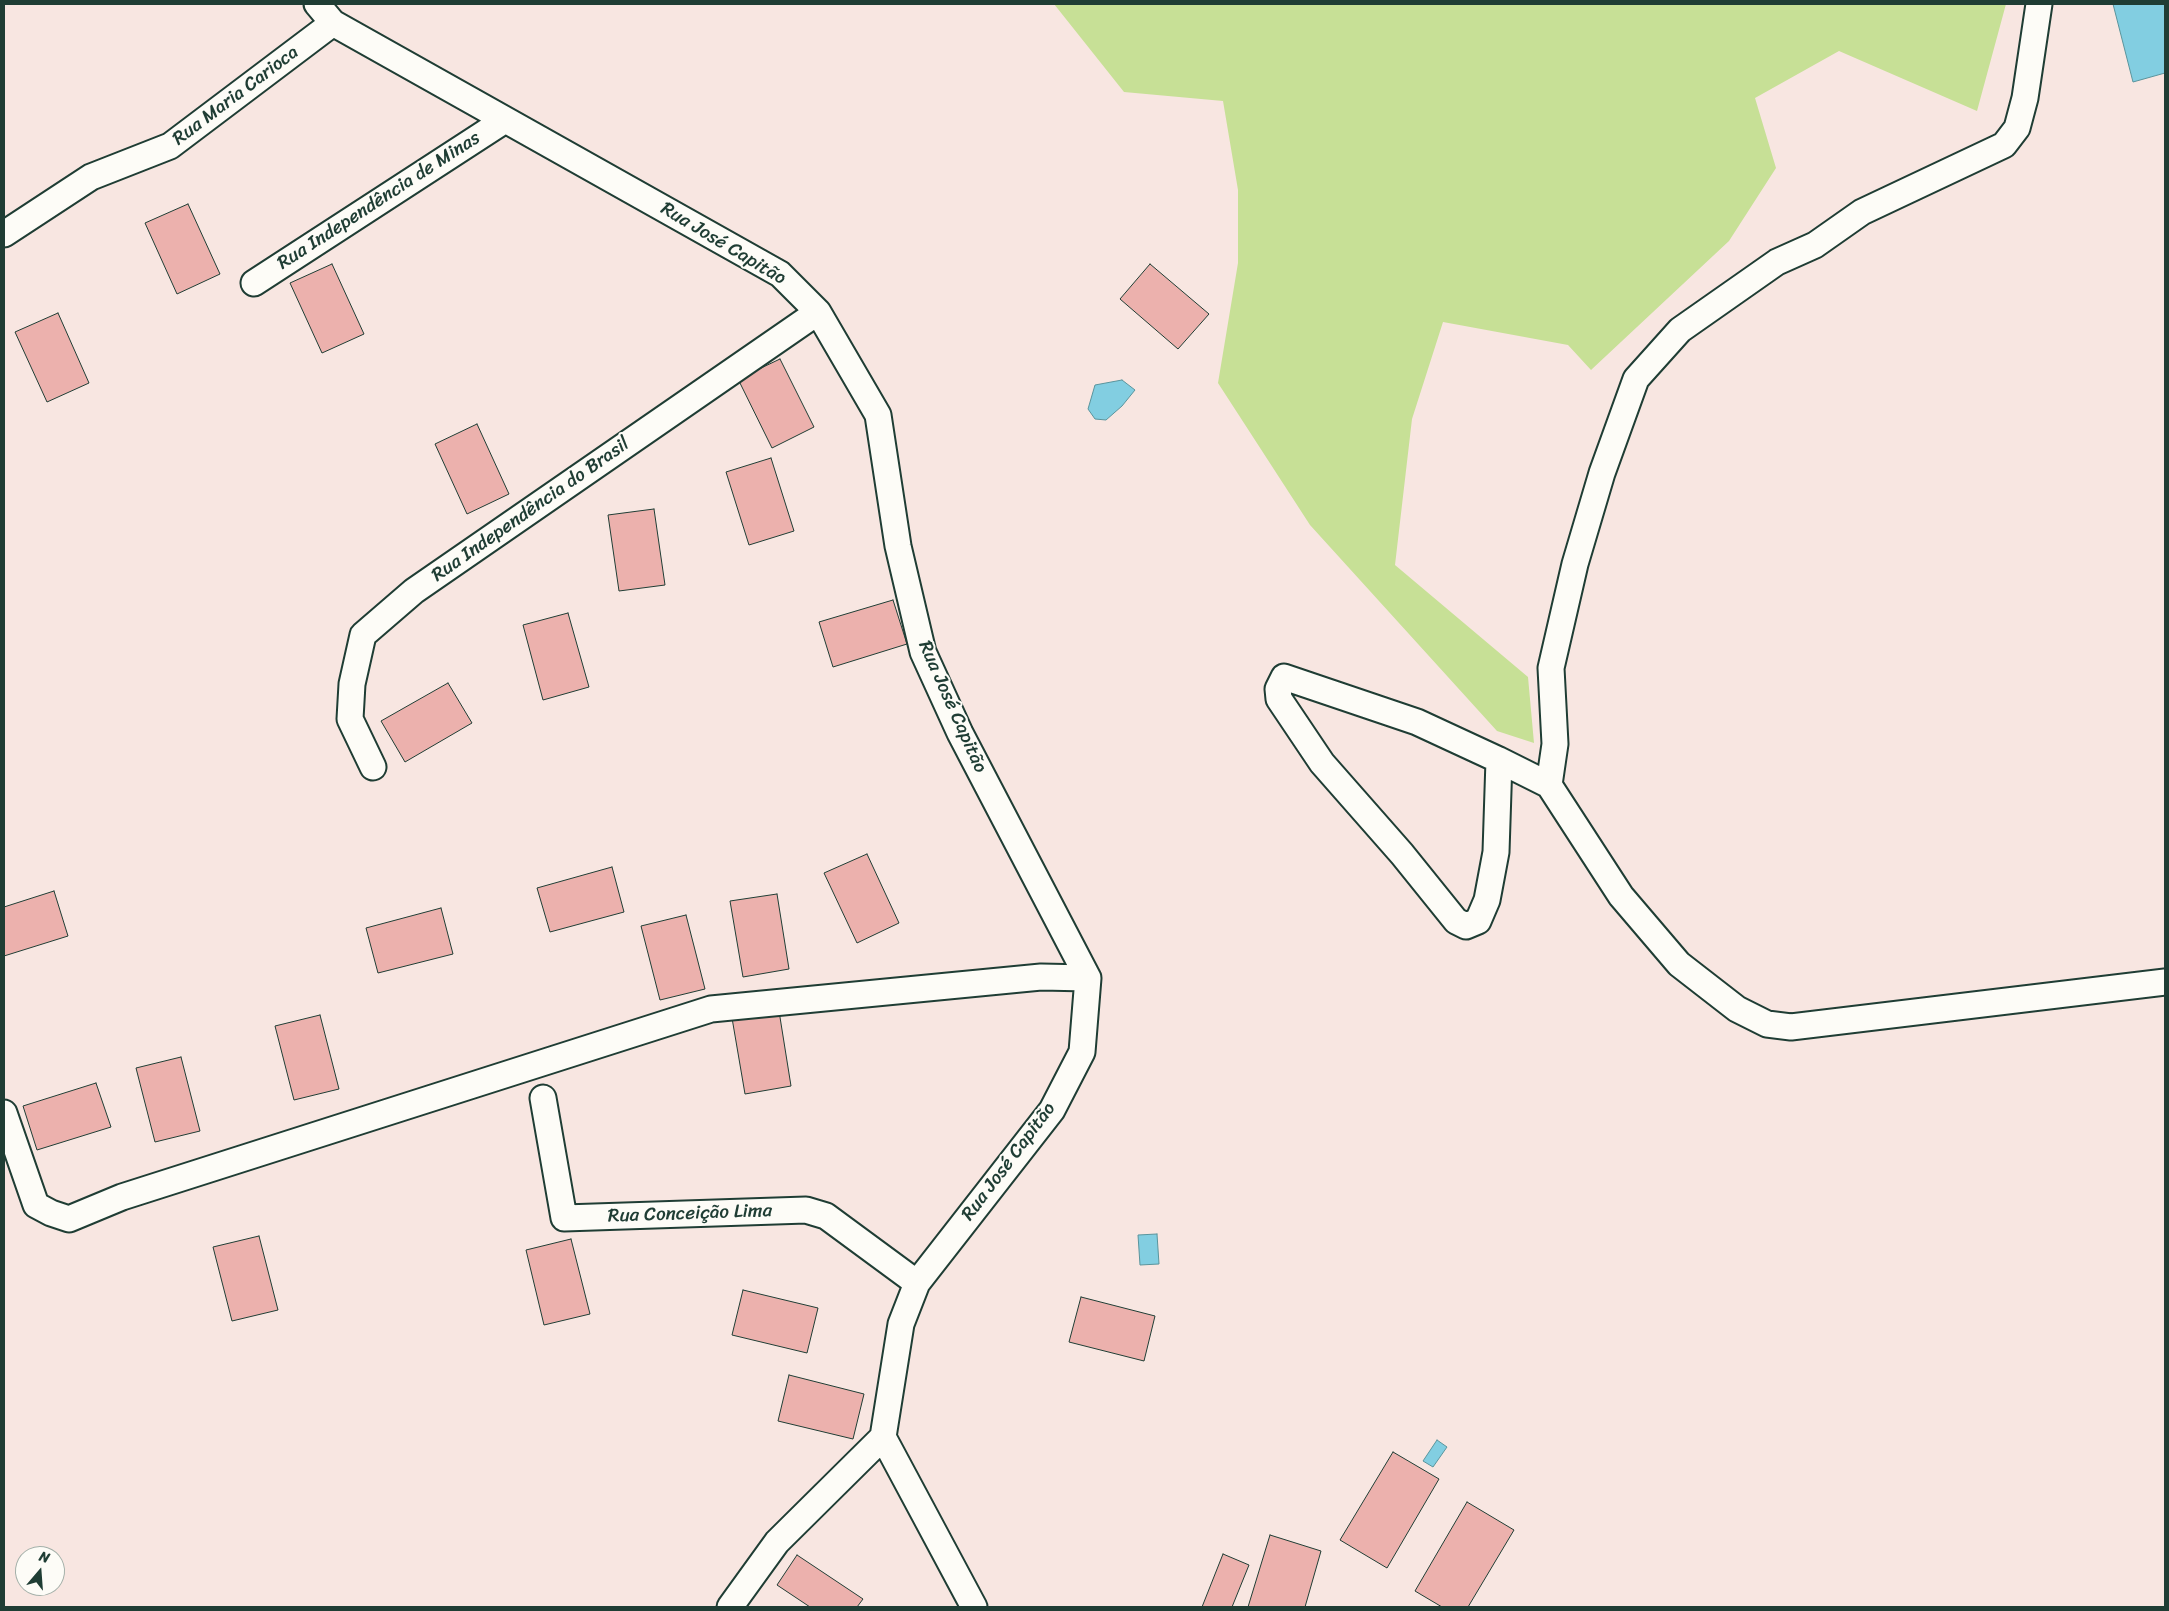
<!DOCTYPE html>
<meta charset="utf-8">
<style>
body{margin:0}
#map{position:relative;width:2169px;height:1611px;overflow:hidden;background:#f8e6e1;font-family:Sriracha,sans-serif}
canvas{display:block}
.frame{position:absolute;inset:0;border:5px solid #1f3d34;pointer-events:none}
.north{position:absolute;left:15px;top:1546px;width:50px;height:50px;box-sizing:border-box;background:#fdfcf7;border:1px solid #a4b0a9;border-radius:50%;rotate:18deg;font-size:14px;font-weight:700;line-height:20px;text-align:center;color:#1f3d34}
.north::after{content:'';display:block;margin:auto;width:18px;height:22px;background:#1f3d34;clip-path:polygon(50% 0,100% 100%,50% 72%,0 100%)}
</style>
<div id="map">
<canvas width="2169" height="1611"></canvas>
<div class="frame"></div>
<div class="north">N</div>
</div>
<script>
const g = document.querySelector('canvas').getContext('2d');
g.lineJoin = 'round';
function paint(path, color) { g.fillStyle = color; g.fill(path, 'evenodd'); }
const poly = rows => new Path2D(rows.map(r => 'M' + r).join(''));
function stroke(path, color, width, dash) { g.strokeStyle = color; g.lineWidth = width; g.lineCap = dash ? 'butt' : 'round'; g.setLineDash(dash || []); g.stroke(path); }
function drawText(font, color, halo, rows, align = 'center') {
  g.font = font + ' Sriracha,sans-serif'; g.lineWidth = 4; g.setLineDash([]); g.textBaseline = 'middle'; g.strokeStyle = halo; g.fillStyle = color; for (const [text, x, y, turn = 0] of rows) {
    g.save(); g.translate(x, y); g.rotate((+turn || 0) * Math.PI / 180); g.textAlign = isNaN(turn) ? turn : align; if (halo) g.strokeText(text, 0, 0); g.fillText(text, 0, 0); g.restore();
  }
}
paint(poly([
 [1054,4,1626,5,2006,4,1977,111,1839,51,1755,98,1776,168,1729,241,1591,370,1568,345,1443,322,1412,419,1395,565,1528,677,1534,743,1497,731,1310,525,1218,383,1238,263,1238,190,1223,101,1124,92]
]), '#c7e096');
const water = poly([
 [2113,4,2165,4,2165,73,2133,82,2113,4],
 [1122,380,1135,390,1122,406,1106,420,1095,419,1088,409,1095,385,1122,380],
 [1157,1234,1159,1264,1140,1265,1138,1235,1157,1234],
 [1437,1440,1447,1447,1433,1467,1423,1461,1437,1440]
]);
paint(water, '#82cee1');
stroke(water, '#5a949c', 1);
const building = poly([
 [188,204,220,274,177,294,145,223,188,204],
 [332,264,364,334,322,353,290,283,332,264],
 [1150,264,1209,314,1178,349,1120,299,1150,264],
 [58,313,89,383,47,402,15,332,58,313],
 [780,359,814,427,772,448,738,379,780,359],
 [477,424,509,494,467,514,435,444,477,424],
 [771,458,794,531,749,545,726,472,771,458],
 [654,509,665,585,619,591,608,515,654,509],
 [893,600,907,644,833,667,819,622,893,600],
 [568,613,589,687,543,700,523,625,568,613],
 [448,683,472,723,405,762,381,721,448,683],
 [867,854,899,923,857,943,824,873,867,854],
 [612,867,624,912,550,932,537,888,612,867],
 [54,891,68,936,4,956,4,907,54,891],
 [777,894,789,969,743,977,730,901,777,894],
 [441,908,453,954,378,973,366,928,441,908],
 [686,915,705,989,660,1000,641,926,686,915],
 [779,1011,791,1086,745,1094,732,1018,779,1011],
 [320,1015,339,1089,294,1100,275,1026,320,1015],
 [181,1057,200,1131,155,1142,136,1068,181,1057],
 [96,1083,111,1127,37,1150,23,1106,96,1083],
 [259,1236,278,1310,232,1321,213,1247,259,1236],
 [571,1239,590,1314,544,1325,526,1250,571,1239],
 [743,1290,818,1308,807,1353,732,1335,743,1290],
 [1081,1297,1155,1316,1144,1361,1069,1342,1081,1297],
 [789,1375,864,1394,853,1439,778,1421,789,1375],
 [1393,1452,1439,1479,1387,1568,1340,1540,1393,1452],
 [1467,1502,1514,1530,1468,1607,1442,1607,1415,1591,1467,1502],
 [1270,1535,1321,1551,1305,1607,1248,1607,1270,1535],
 [1223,1554,1249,1565,1232,1607,1202,1607,1223,1554],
 [797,1555,863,1599,857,1607,810,1607,777,1585,797,1555]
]);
paint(building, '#ecb1ad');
stroke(building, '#1f3d34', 1);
const minor = poly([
 [317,4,333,23,780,274,818,312,878,415,898,546,923,652,960,733,1088,978,1082,1052,1052,1110,917,1283,901,1324,883,1437,974,1607],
 [2039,4,2025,98,2017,128,2004,145,1862,212,1815,245,1777,262,1680,330,1636,379,1602,473,1575,564,1551,668,1555,744,1549,785,1621,896,1679,964,1737,1009,1767,1024,1791,1027,2165,982],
 [4,234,91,177,170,146,333,23],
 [254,283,505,120],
 [1499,760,1496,852,1487,900,1478,921,1466,926,1456,921,1402,854,1322,763,1279,699,1278,689,1284,677,1417,722,1499,760,1549,785],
 [373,767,350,719,352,684,363,635,414,591,818,312],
 [543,1098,564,1218,806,1210,826,1216,917,1283],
 [4,1113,36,1205,51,1213,69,1219,122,1197,711,1009,1041,977,1088,978],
 [730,1607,777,1542,883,1437]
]);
stroke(minor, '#1f3d34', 29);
stroke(minor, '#fdfcf7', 25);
drawText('19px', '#1f3d34', '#fdfcf7', [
 ["Rua Maria Carioca",236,96,-37],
 ["Rua Independência de Minas",379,201,-33],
 ["Rua José Capitão",723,244,31],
 ["Rua Independência do Brasil",531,510,-35],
 ["Rua José Capitão",952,707,66],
 ["Rua José Capitão",1009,1162,-53],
 ["Rua Conceição Lima",690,1214,-2]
]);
</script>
